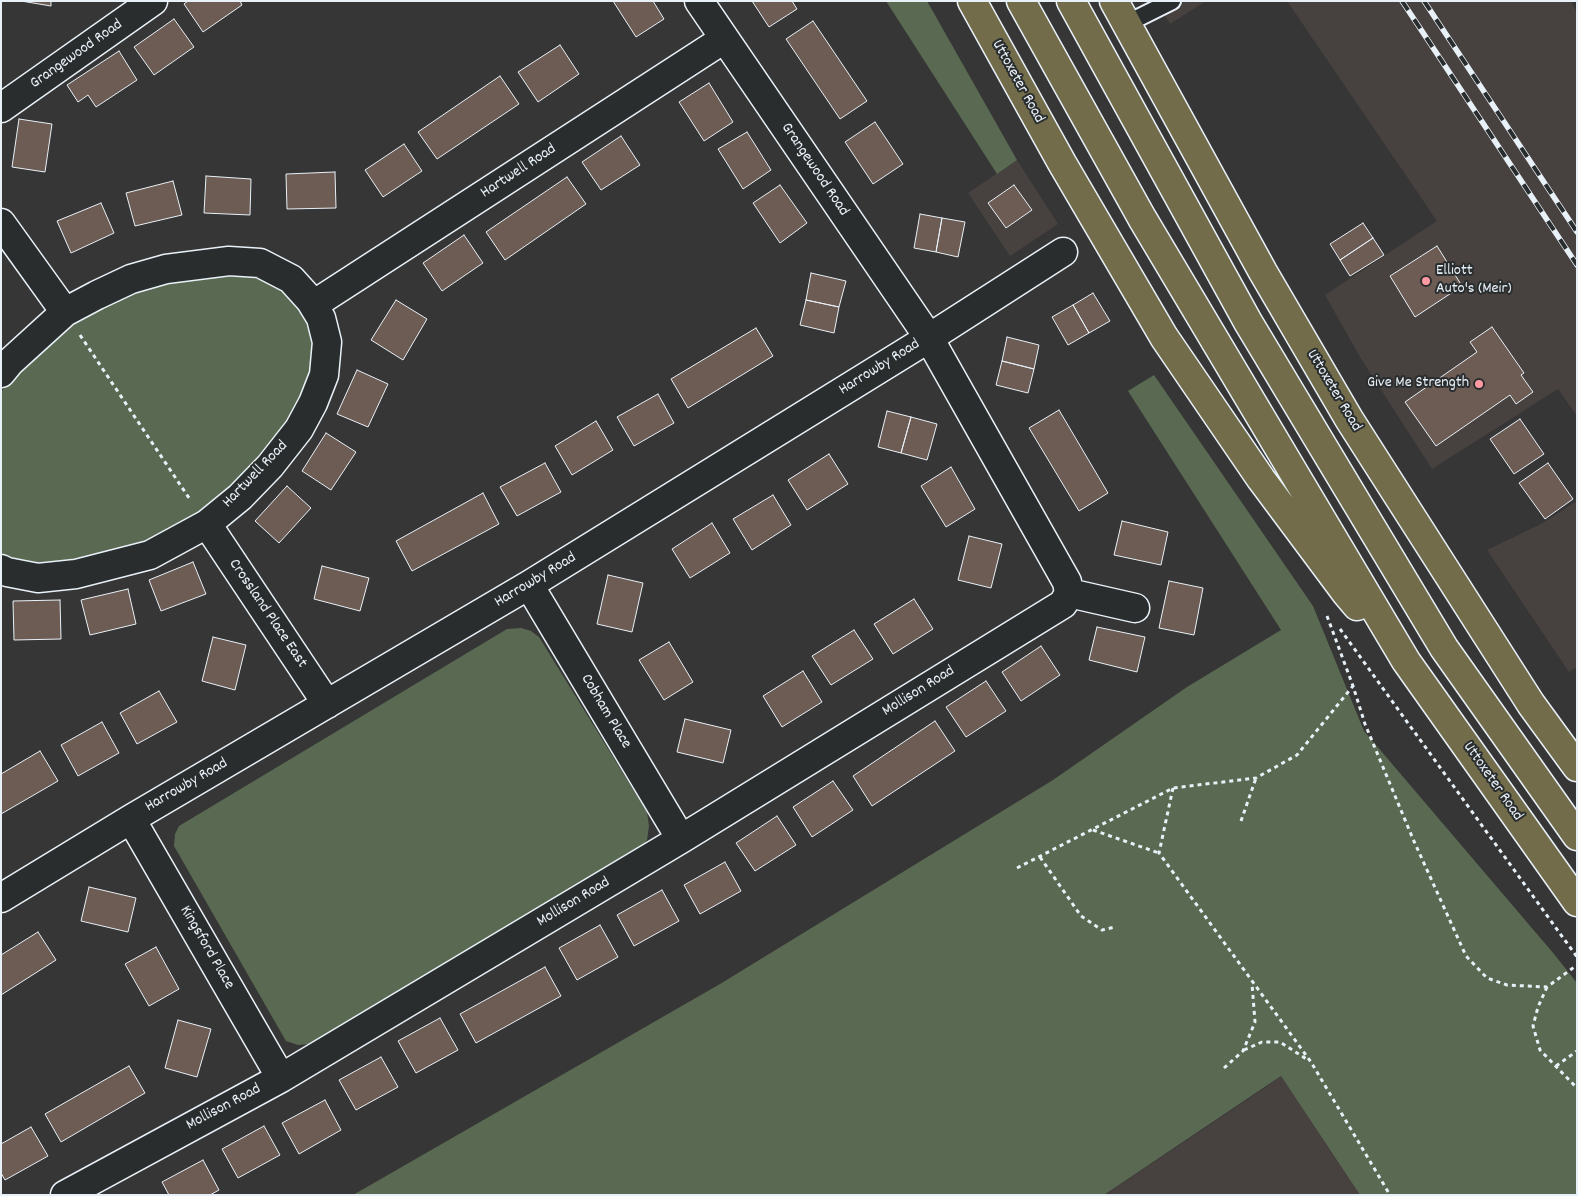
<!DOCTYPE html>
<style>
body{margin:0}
#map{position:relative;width:1578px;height:1196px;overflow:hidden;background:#373636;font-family:Dekko,sans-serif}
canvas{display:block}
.frame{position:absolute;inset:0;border:2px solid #e8f1f8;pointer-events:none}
</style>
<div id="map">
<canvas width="1578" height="1196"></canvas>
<div class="frame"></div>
</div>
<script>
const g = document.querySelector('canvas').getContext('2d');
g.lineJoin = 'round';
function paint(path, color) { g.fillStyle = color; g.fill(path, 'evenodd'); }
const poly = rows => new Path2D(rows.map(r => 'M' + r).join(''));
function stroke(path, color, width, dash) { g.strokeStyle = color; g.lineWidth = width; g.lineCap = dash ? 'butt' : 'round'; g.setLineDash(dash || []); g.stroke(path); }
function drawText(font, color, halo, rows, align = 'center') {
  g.font = font + ' Dekko,sans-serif'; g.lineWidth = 4; g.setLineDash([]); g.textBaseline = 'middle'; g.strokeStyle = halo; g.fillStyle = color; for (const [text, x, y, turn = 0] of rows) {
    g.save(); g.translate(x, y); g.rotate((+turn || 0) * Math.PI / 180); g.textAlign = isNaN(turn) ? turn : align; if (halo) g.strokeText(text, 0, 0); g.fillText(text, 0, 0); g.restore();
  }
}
paint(poly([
 [1156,1,1206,1,1170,24],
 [1287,1,1571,1,1577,13,1577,416,1558,389,1432,469,1360,357,1325,295,1437,221],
 [1017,160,1058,224,1010,256,968,193],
 [1577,501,1577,667,1569,672,1487,550,1541,524],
 [1281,1076,1360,1195,1105,1195,1263,1089]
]), '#47413f');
paint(poly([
 [886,1,927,1,1017,160,997,174],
 [229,272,257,275,284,289,301,307,310,323,315,343,312,372,302,398,289,422,261,458,232,488,200,514,145,543,74,562,39,566,11,560,1,556,1,392,19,370,74,322,135,290,169,281],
 [1154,375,1313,606,1364,731,1554,954,1577,983,1577,1195,1360,1195,1281,1076,1104,1195,353,1195,720,984,1053,780,1187,687,1281,630,1128,391],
 [521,628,531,631,539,637,647,812,649,826,647,840,641,849,310,1044,298,1045,286,1041,174,846,175,834,179,826,507,629]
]), '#5a6952');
const building = poly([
 [21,1,51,1,51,6,21,1],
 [188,1,240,1,242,5,203,32,184,4,188,1],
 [613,1,653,1,664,19,636,37,613,1],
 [752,1,792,1,797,9,769,27,752,1],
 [174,19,194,47,154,75,134,47,174,19],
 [813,21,867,101,840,119,786,39,813,21],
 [560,45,579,74,538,102,518,72,560,45],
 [119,51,137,80,96,107,88,95,78,102,67,85,119,51],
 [500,76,519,104,437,159,418,132,500,76],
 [709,83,733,122,704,141,679,102,709,83],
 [19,119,52,124,45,172,12,167,19,119],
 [875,122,903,164,873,184,845,142,875,122],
 [747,132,771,170,743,189,718,149,747,132],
 [621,136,640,165,601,190,582,162,621,136],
 [404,144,422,171,383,197,365,170,404,144],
 [335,172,336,208,287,209,286,174,335,172],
 [206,176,251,179,250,215,204,213,206,176],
 [567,177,586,204,505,260,486,232,567,177],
 [173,181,182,215,135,226,126,193,173,181],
 [780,185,807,223,780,243,753,203,780,185],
 [1014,185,1032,210,1006,228,988,203,1014,185],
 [101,203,114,233,71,253,57,221,101,203],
 [920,214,942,218,936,252,914,248,920,214],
 [942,218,965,222,958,257,936,252,942,218],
 [1363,223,1373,238,1340,260,1330,244,1363,223],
 [464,235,483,263,442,291,423,263,464,235],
 [1373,238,1384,255,1350,276,1340,260,1373,238],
 [1437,246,1462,286,1415,317,1390,276,1437,246],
 [811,273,846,281,839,307,806,300,811,273],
 [1093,293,1110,321,1089,333,1073,305,1093,293],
 [396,300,427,319,403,360,371,340,396,300],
 [806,300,839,307,834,333,800,325,806,300],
 [1073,305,1089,333,1068,345,1052,317,1073,305],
 [1492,327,1524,373,1521,375,1533,392,1516,404,1510,395,1436,446,1405,402,1477,352,1470,342,1492,327],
 [756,328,773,356,688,408,671,379,756,328],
 [1007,337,1039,345,1034,369,1002,361,1007,337],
 [1002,361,1034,369,1028,393,996,385,1002,361],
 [357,370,388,384,368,427,337,414,357,370],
 [658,394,674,423,634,446,617,417,658,394],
 [1059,410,1108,493,1079,511,1029,428,1059,410],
 [887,411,911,417,901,453,878,447,887,411],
 [911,417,937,424,927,460,901,453,911,417],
 [1520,419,1544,454,1514,474,1490,439,1520,419],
 [596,421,613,450,572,475,555,446,596,421],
 [326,433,356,452,331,490,302,471,326,433],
 [829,454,848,484,807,510,788,480,829,454],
 [545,463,561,492,517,516,500,487,545,463],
 [1548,463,1573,499,1545,519,1519,483,1548,463],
 [951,467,975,509,946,527,921,486,951,467],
 [287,486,311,508,279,543,255,521,287,486],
 [483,493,499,524,412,571,396,541,483,493],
 [773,495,791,525,752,550,733,519,773,495],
 [1122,521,1168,532,1161,565,1114,555,1122,521],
 [712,523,730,553,690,578,672,549,712,523],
 [969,536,1002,544,991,588,958,580,969,536],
 [193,562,206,594,161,611,149,580,193,562],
 [322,566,369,578,360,611,314,599,322,566],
 [608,575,643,583,632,632,597,624,608,575],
 [1169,581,1203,588,1194,635,1159,628,1169,581],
 [128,589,136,624,90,635,81,600,128,589],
 [914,599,933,629,893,654,874,624,914,599],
 [60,600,61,639,14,640,13,601,60,600],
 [1097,627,1145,637,1137,672,1089,660,1097,627],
 [854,630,873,659,831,685,812,656,854,630],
 [213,637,246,645,235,690,202,681,213,637],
 [669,642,693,682,664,700,639,660,669,642],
 [1041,646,1060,675,1021,701,1002,672,1041,646],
 [803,671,822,702,782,727,763,696,803,671],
 [986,681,1006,711,966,737,946,707,986,681],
 [159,691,177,722,137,744,120,713,159,691],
 [685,719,731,730,723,763,677,752,685,719],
 [935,721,955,751,872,806,853,776,935,721],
 [102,722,119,753,78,776,61,745,102,722],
 [40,751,58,781,1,814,1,774,40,751],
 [833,781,853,810,812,837,793,807,833,781],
 [777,816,796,845,755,871,736,843,777,816],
 [725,862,741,891,700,914,684,885,725,862],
 [89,887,136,898,128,932,81,921,89,887],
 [662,890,679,921,634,946,617,915,662,890],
 [600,925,618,957,577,980,559,948,600,925],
 [38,932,56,960,1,995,1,955,38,932],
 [156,947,179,989,149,1006,125,964,156,947],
 [545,967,561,996,476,1043,460,1014,545,967],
 [440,1018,458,1050,416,1073,398,1041,440,1018],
 [178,1020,211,1029,197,1077,165,1068,178,1020],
 [381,1057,398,1087,356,1110,339,1080,381,1057],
 [129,1066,145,1093,61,1142,45,1114,129,1066],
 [325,1100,341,1130,299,1154,282,1123,325,1100],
 [264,1126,280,1155,238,1178,222,1149,264,1126],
 [31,1127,48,1156,5,1180,1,1173,1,1144,31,1127],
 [203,1160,219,1190,210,1195,169,1195,162,1182,203,1160]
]);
paint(building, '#6c5c54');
stroke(building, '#e8f1f8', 1);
const service = poly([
 [1126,24,1172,1]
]);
const minor = poly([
 [1,108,153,1],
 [1,223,65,312],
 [313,305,724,39],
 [1,373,10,362,65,312,97,295,131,279,166,269,229,261,260,263,291,279,310,300,321,318,327,342,324,375,313,403,299,429,270,466,240,497,207,524,150,555,76,574,38,578,7,572,1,569],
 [207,524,327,704],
 [529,585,681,839],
 [1069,593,1135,608],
 [131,819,281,1078],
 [1,898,131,819,529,585,929,338,1063,252],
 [65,1195,281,1078,681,839,1063,604,1069,593,1067,582,929,338,699,1]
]);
const trunk = poly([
 [972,1,1062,163,1164,337,1261,479,1346,593,1357,606],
 [1021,1,1142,218,1406,661,1577,902],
 [1071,1,1248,322,1444,648,1577,836],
 [1114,1,1263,272,1349,419,1531,704,1577,767]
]);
stroke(service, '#e8f1f8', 20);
stroke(minor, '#e8f1f8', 31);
stroke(trunk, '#e8f1f8', 31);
stroke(poly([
 [80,335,191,501],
 [1327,616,1353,686,1365,724,1413,839,1466,956,1487,978,1507,985,1547,987,1577,965],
 [1340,629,1577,957],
 [1173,788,1159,853,1311,1062,1390,1195],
 [1241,821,1256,778],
 [1093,830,1159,853],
 [1040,857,1081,916,1102,930,1115,927],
 [1017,868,1173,788,1256,778,1297,755,1353,686],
 [1547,987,1538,1007,1533,1026,1540,1050,1577,1088],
 [1244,1050,1262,1042,1280,1042,1308,1060],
 [1556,1066,1577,1051],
 [1224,1068,1243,1051,1255,1022,1252,984]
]), '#e8f1f8', 3, [4, 4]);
stroke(service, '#2a2d2e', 16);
stroke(minor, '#2a2d2e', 28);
stroke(trunk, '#726c4b', 28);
const rail = poly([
 [1402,1,1577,265],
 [1424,1,1577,232]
]);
stroke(rail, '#e8f1f8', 5.5);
stroke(rail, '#2a2d2e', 4, [11]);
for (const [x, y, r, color] of [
 [1426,281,5,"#ff9aa2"],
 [1479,384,5,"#ff9aa2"]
]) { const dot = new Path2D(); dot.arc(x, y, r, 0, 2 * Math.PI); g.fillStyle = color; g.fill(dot); stroke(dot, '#2a2d2e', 2); }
drawText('16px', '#e8f1f8', '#2a2d2e', [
 ["Grangewood Road",77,55,-35],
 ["Uttoxeter Road",1017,82,61],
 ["Grangewood Road",814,170,56],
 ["Hartwell Road",519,172,-33],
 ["Harrowby Road",880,368,-32],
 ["Uttoxeter Road",1333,391,59],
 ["Hartwell Road",256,475,-46],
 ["Harrowby Road",536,581,-31],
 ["Crossland Place East",267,614,56],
 ["Mollison Road",919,692,-32],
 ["Cobham Place",605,712,59],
 ["Uttoxeter Road",1492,782,55],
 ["Harrowby Road",187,786,-30],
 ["Mollison Road",574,903,-31],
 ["Kingsford Place",206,948,60],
 ["Mollison Road",224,1108,-28]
]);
drawText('16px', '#e8f1f8', '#2a2d2e', [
 ["Elliott",1436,272],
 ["Auto's (Meir)",1436,290],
 ["Give Me Strength",1469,384,"right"]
], 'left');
</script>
